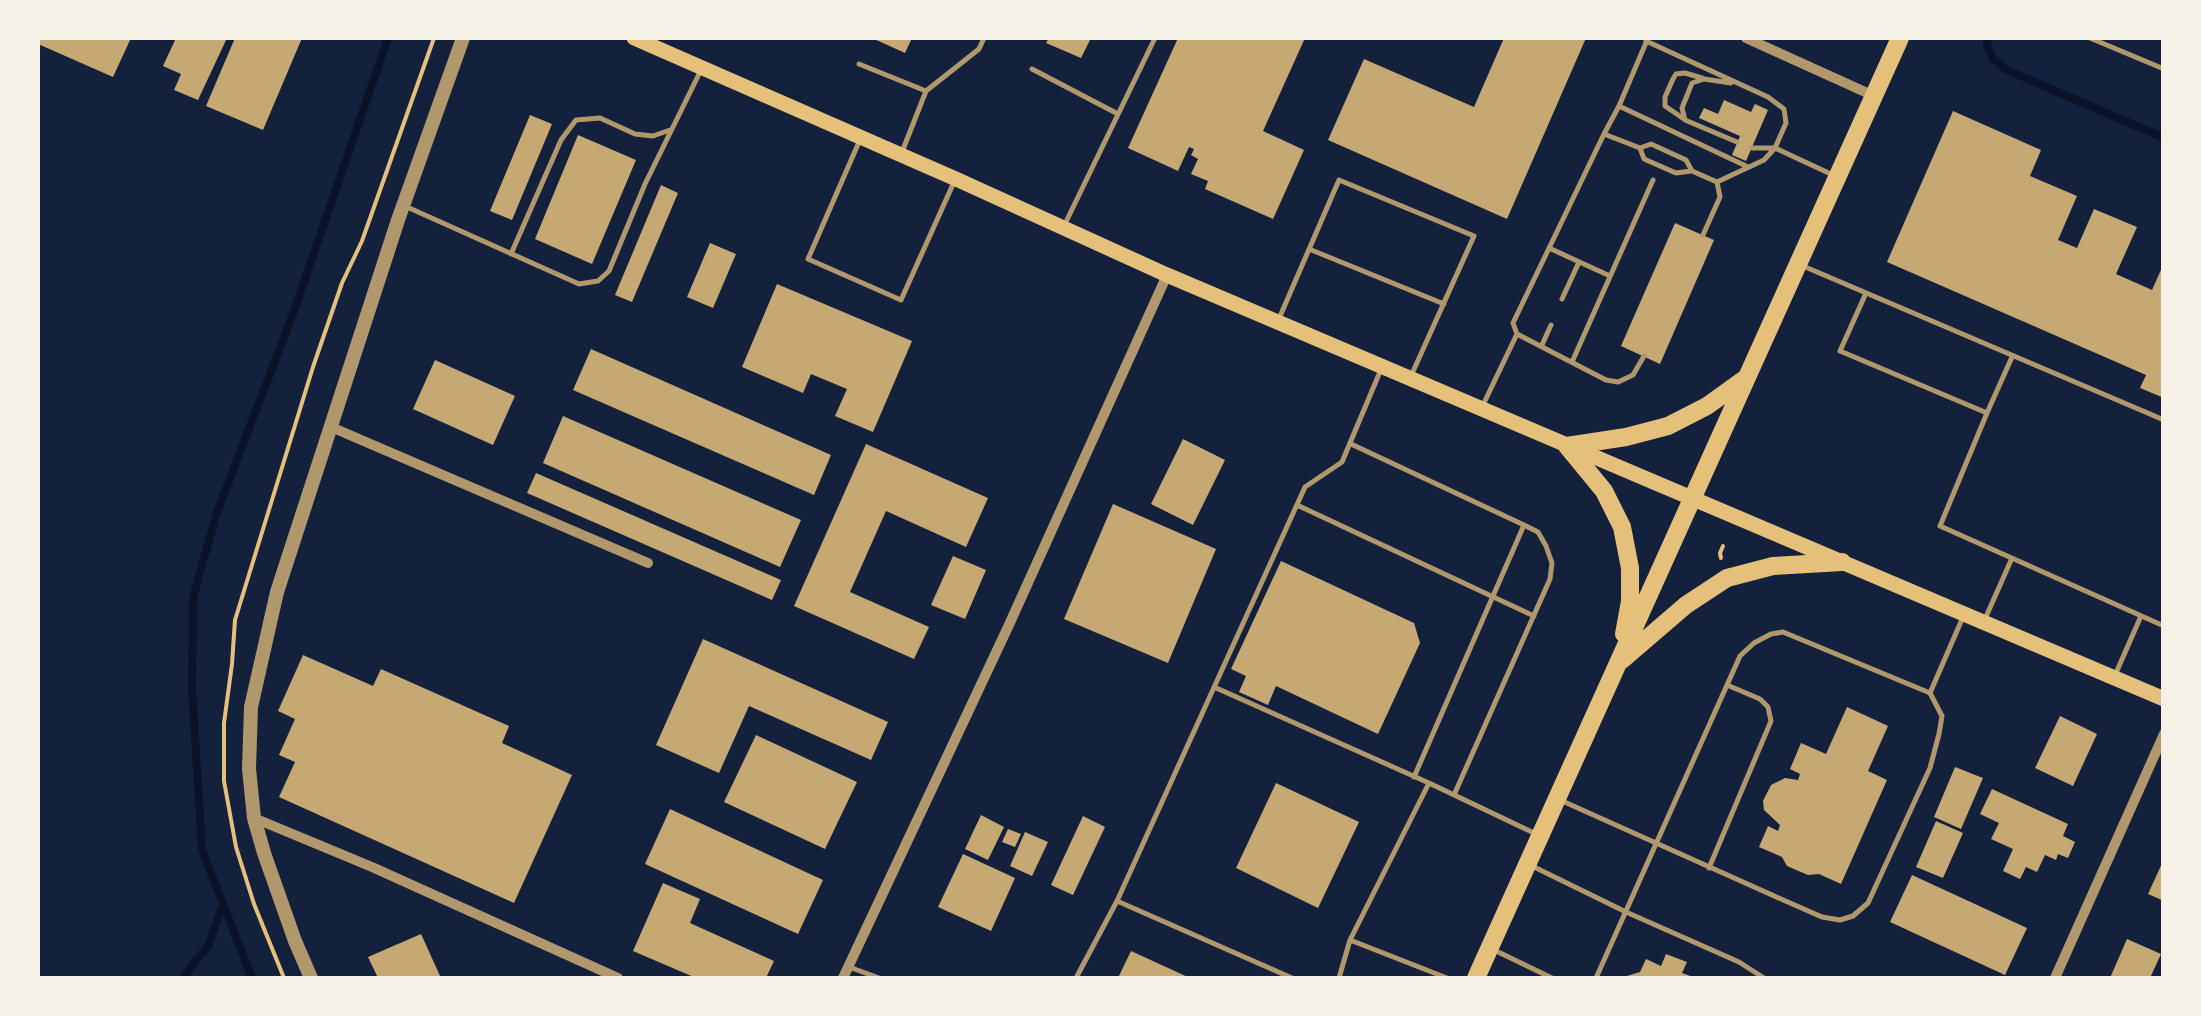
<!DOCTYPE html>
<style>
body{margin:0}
#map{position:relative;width:2201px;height:1016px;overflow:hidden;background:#14213d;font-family:"Fira Sans",sans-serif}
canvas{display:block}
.frame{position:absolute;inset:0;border:40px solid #f6f1e7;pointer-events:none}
</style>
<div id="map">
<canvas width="2201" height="1016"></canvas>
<div class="frame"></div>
</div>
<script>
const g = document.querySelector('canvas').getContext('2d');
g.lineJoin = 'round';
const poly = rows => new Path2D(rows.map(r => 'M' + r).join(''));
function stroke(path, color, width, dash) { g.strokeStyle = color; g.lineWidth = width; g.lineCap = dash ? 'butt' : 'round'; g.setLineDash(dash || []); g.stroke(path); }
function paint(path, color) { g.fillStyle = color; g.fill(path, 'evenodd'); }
stroke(poly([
 [1987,38,1987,45,1993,59,2007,70,2164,138],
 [223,904,252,978],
 [183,978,209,944,223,904,202,850,192,688,193,598,216,515,294,311,388,38]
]), '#0b132b', 8);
paint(poly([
 [38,38,131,38,113,77,38,44],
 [176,38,227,38,198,100,174,90,181,74,163,66],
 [235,38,302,38,263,130,206,106],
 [872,38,912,38,905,53],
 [1049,38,1091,38,1081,58,1046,43],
 [1178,38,1305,38,1263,131,1304,150,1273,219,1205,189,1208,181,1191,174,1198,159,1191,155,1194,149,1189,147,1178,171,1128,148],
 [1504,38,1586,38,1507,219,1328,140,1364,59,1474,107],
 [1724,100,1751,112,1755,104,1768,110,1746,161,1732,155,1740,136,1699,118,1704,108,1718,114],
 [1953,111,2041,150,2030,176,2077,196,2058,240,2077,248,2094,209,2137,227,2116,274,2152,290,2164,263,2164,398,2140,388,2146,375,1887,262],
 [530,115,552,124,512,220,490,211],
 [578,135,636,160,592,264,535,239],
 [661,185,678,193,632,302,615,295],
 [1675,223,1714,240,1660,364,1621,346],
 [710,243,736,254,713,308,687,297],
 [777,284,912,341,873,432,835,416,847,389,811,374,803,393,742,367],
 [591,349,831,455,814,495,573,390],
 [435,360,515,396,493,445,413,409],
 [563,416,801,520,780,567,543,463],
 [1183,439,1225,460,1193,525,1151,504],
 [866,444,988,498,966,547,886,511,850,592,929,627,914,659,794,606],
 [536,473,781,580,772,600,527,493],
 [1113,504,1216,549,1168,663,1064,619],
 [953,556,986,570,965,619,931,605],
 [1281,561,1414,623,1420,643,1378,734,1276,686,1268,705,1239,692,1246,676,1231,669],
 [703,639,888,722,871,760,749,706,719,773,656,745],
 [303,655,373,686,381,669,509,726,502,743,572,775,514,903,279,797,295,762,279,755,295,719,278,711],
 [1847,707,1888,726,1868,771,1887,780,1841,884,1819,874,1808,875,1787,866,1782,857,1759,847,1768,826,1778,831,1780,825,1764,810,1763,801,1771,785,1785,778,1798,780,1800,774,1790,769,1801,743,1826,754],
 [2060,716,2097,734,2073,786,2035,768],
 [756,735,857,782,825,849,724,802],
 [1955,767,1983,778,1961,829,1934,817],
 [1276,783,1359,822,1318,908,1236,868],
 [1992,789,2068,824,2063,836,2075,842,2068,858,2058,854,2056,860,2045,855,2037,872,2026,867,2020,879,2003,871,2013,849,1991,839,1999,823,1980,814],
 [670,809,823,880,798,934,645,864],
 [981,815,1004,827,988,860,965,849],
 [1083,816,1105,827,1073,895,1051,885],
 [1936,821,1963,833,1943,878,1916,867],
 [1008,829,1021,834,1015,847,1002,842],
 [1025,832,1048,842,1032,876,1010,866],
 [963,854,1015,878,991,931,938,907],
 [2164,859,2164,901,2148,894],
 [1912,875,2027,928,2005,975,1890,922],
 [663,883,700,899,690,923,774,961,766,978,696,978,633,951],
 [421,934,441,978,378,978,368,957],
 [2127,939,2161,954,2150,978,2110,978],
 [1131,951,1190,978,1118,978],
 [1666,954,1687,962,1682,973,1696,978,1620,978,1640,972,1646,959,1661,966]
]), '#c6a872');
stroke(poly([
 [1721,558,1720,553,1723,546],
 [284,978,254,904,236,847,224,781,224,723,232,664,235,620,313,367,342,283,362,241,434,38]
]), '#e5c07b', 4);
stroke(poly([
 [2090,38,2164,69],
 [1646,41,1768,97,1784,109,1786,123,1775,148,1764,160,1717,182],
 [859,64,926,91],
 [1032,69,1118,114],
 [1731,83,1704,79,1692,83,1682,108,1685,120,1737,142],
 [1619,106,1746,166],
 [1684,119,1665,106,1665,97,1673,79,1676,74,1685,73,1702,78],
 [1604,134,1640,148,1651,144,1686,160,1692,171,1717,182],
 [859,142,808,259,901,300,954,182],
 [1640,148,1644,159,1676,173,1691,171],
 [1752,148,1775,148,1833,175],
 [902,152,926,91,979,49,984,38],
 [407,207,579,284,598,281,609,271,645,184,701,70],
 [1064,226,1155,38],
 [1703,235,1720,197,1717,182],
 [1549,248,1610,276],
 [1309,249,1444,304],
 [511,254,561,140,576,120,600,118,635,134,653,136,670,130],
 [1803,266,2164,420],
 [1866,293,1840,351,1987,413,1940,526,2164,626],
 [1562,299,1579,262],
 [1278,321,1339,180,1474,236,1411,376],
 [1517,334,1606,380,1618,382,1633,375,1644,356],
 [1542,345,1551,325],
 [1572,362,1653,180],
 [1483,405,1517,334,1513,323,1604,134,1619,106,1648,38],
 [1987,413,2012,357],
 [1351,444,1524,525,1414,777],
 [1297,505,1534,616],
 [1985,619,2012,558],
 [2116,673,2141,616],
 [1214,687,1429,783,1534,833],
 [1454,795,1550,579,1552,563,1546,546,1538,532,1524,525],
 [1560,800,1781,899,1822,917,1840,920,1853,916,1868,903,1930,768,1939,734,1942,716,1930,693],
 [1530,865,1626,912,1739,962,1764,978],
 [1709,868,1771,721,1768,707,1760,699,1727,685],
 [1117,901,1305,487,1342,462,1382,367],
 [1350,940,1429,783],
 [1492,949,1552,978],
 [849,967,879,978],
 [1076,978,1117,901,1292,978],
 [1339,978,1350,940,1447,978],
 [1596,978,1740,656,1754,643,1771,634,1783,632,1930,693,1963,617]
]), '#b1986c', 5);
stroke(poly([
 [1746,38,1874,96],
 [331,427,648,563],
 [254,818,372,867,618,978],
 [843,978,1008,627,1167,275],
 [2055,978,2164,734]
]), '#b1986c', 10);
stroke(poly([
 [311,978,295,941,264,853,254,818,249,769,251,707,277,592,398,220,463,38]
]), '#b1986c', 14);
stroke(poly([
 [634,38,956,179,1167,275,2164,699]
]), '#e5c07b', 15);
stroke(poly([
 [1567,446,1604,491,1622,527,1630,568,1630,601,1624,634],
 [1567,446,1626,437,1668,426,1707,406,1746,378],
 [1622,660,1686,605,1727,578,1773,566,1842,562],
 [1476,978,1900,38]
]), '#e5c07b', 18);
</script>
